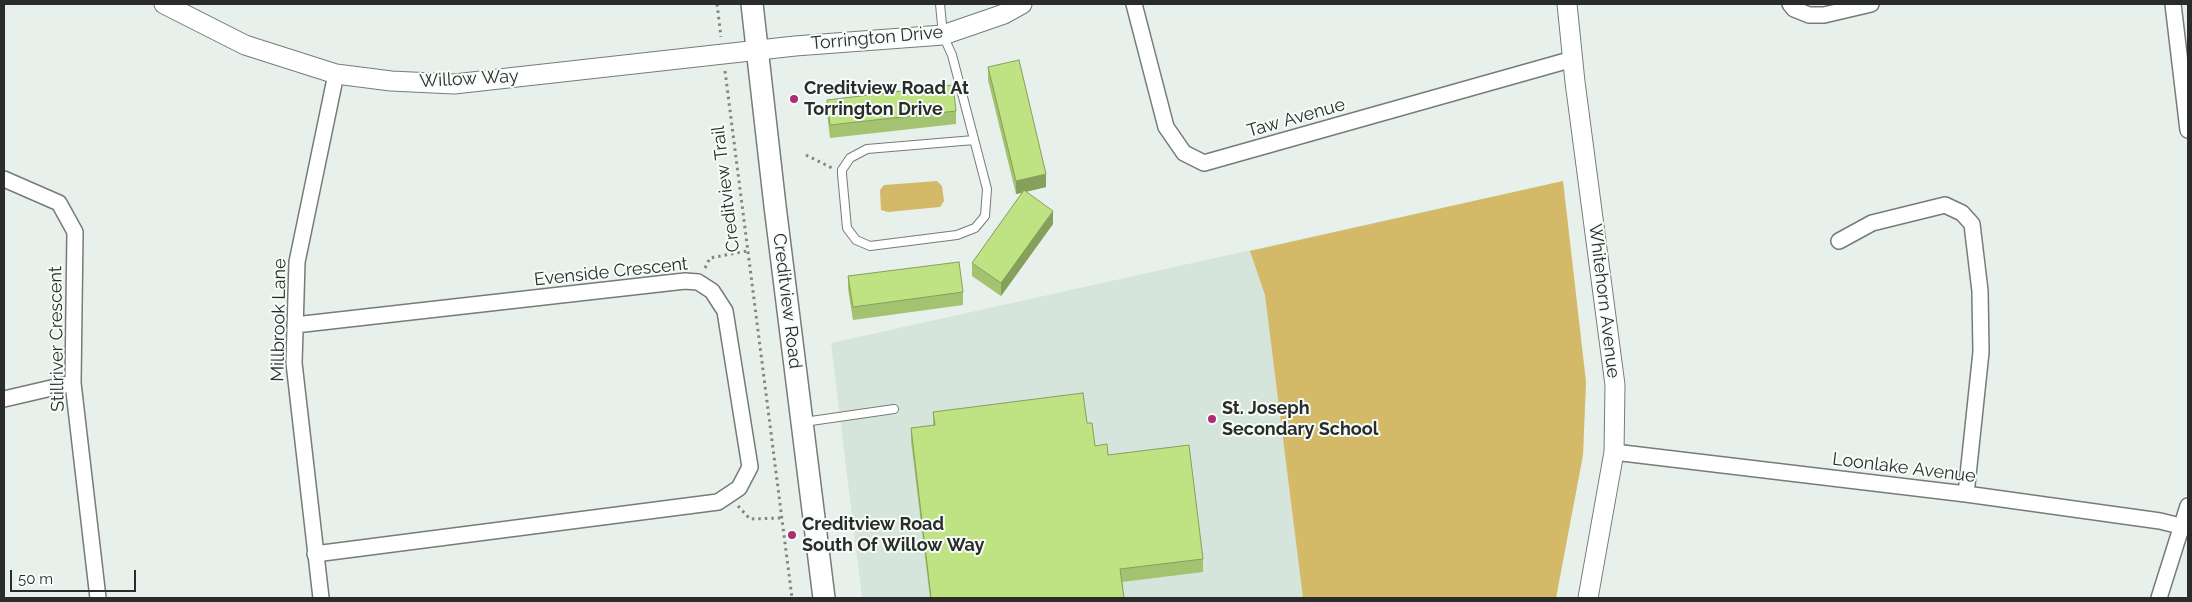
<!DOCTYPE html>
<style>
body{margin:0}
#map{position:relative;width:2192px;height:602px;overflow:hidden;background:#e8f0eb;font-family:Raleway,sans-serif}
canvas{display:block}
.frame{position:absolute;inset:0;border:5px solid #292c2a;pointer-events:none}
.scale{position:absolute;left:10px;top:570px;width:126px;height:22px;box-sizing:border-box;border:2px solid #292c2a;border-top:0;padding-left:6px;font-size:15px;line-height:18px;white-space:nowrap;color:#292c2a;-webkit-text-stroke:4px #f6fdf9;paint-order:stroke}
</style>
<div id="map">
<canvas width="2192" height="602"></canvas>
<div class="frame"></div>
<div class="scale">50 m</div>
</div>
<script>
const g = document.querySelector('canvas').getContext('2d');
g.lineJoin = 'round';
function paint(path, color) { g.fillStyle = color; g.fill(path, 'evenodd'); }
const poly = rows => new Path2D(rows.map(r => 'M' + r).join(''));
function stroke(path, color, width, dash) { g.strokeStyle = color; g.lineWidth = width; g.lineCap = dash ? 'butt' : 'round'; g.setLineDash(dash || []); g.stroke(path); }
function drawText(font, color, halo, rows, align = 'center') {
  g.font = font + ' Raleway,sans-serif'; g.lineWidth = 4; g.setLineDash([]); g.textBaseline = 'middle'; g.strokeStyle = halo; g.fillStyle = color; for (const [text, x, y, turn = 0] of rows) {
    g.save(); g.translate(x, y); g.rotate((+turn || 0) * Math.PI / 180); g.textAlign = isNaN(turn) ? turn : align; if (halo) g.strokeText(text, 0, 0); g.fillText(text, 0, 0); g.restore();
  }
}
paint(poly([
 [1563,181,1586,382,1583,455,1556,598,862,598,831,343]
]), '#d6e5dc');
paint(poly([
 [937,181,942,186,944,201,940,207,888,212,881,210,880,190,884,185],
 [1563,181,1586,382,1583,455,1556,598,1303,598,1265,295,1250,251]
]), '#d4ba68');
const service = poly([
 [940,4,943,35,952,55,987,189,985,216,975,228,957,235,870,246,856,240,847,228,842,174,842,170,850,158,867,149,974,140],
 [804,422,894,409]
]);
const minor = poly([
 [1134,4,1166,127,1184,153,1204,163,1573,59],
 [1790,4,1794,9,1809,15,1824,15,1871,4],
 [2173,4,2188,130],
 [4,179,59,203,75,232,73,383,98,598],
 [1839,241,1872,223,1945,205,1962,213,1972,224,1980,291,1981,352,1966,494],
 [295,325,685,281,698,282,712,291,725,311,750,467,739,488,718,502,315,554],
 [4,399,73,383],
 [1614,452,1966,494,2160,521,2188,528],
 [321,598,294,363,297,262,336,74],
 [2159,598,2188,506]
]);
const tertiary = poly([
 [164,4,245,45,336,74,391,81,454,84,795,46,943,35,1004,14,1022,4],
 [1567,4,1575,82,1615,385,1614,452,1588,598]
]);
const secondary = poly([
 [752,4,775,206,824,598]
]);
stroke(service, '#757c78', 10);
stroke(minor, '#757c78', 18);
stroke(tertiary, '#757c78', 21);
stroke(secondary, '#757c78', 24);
stroke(poly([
 [717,4,721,37],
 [725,71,792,598],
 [806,155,832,168],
 [705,268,710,258,747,251],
 [738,506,750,519,781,518]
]), '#818683', 3, [2.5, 4]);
stroke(service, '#fff', 8);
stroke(minor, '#fff', 15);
stroke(tertiary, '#fff', 19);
stroke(secondary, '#fff', 21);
paint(poly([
 [988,67,1046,187,1026,192,1053,224,1001,296,972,276,972,263,1022,193,1016,194,988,80],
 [827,100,956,111,956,124,830,138,827,113],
 [848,276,963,292,963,305,853,320,848,289],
 [933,412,1087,423,1095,446,1108,455,1203,559,1203,572,1122,582,1124,598,930,598,911,441,911,428,933,426]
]), '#a4c371');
paint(poly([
 [1046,174,1046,187,1016,194,1016,181],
 [1053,211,1053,224,1001,296,1001,283]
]), '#869f5c');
const building = poly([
 [1019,60,1046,174,1016,181,988,67,1019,60],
 [953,85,956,111,830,125,827,100,953,85],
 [1024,190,1053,211,1001,283,972,263,1024,190],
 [959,262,963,292,853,307,848,276,959,262],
 [1083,393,1087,423,1092,423,1095,446,1107,444,1108,455,1189,445,1203,559,1120,569,1124,598,931,598,911,428,935,425,933,412,1083,393]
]);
paint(building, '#bfe383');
stroke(building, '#869f5c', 1);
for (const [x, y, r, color] of [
 [794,99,5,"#af2b74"],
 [1212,419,5,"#af2b74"],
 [792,535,5,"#af2b74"]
]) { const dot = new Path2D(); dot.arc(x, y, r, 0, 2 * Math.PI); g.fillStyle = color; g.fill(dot); stroke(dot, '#f6fdf9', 2); }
drawText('18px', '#292c2a', '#f6fdf9', [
 ["Torrington Drive",877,38,-5],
 ["Willow Way",469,79,-3],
 ["Taw Avenue",1296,118,-16],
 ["Creditview Trail",726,189,-97],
 ["Evenside Crescent",611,272,-6],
 ["Creditview Road",787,301,83],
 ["Whitehorn Avenue",1604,301,83],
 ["Millbrook Lane",279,320,-89],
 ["Stillriver Crescent",57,339,-91],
 ["Loonlake Avenue",1904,468,7]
]);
drawText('bold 18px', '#292c2a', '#f6fdf9', [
 ["Creditview Road At",804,89],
 ["Torrington Drive",804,110],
 ["St. Joseph",1222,409],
 ["Secondary School",1222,430],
 ["Creditview Road",802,525],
 ["South Of Willow Way",802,546]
], 'left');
</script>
